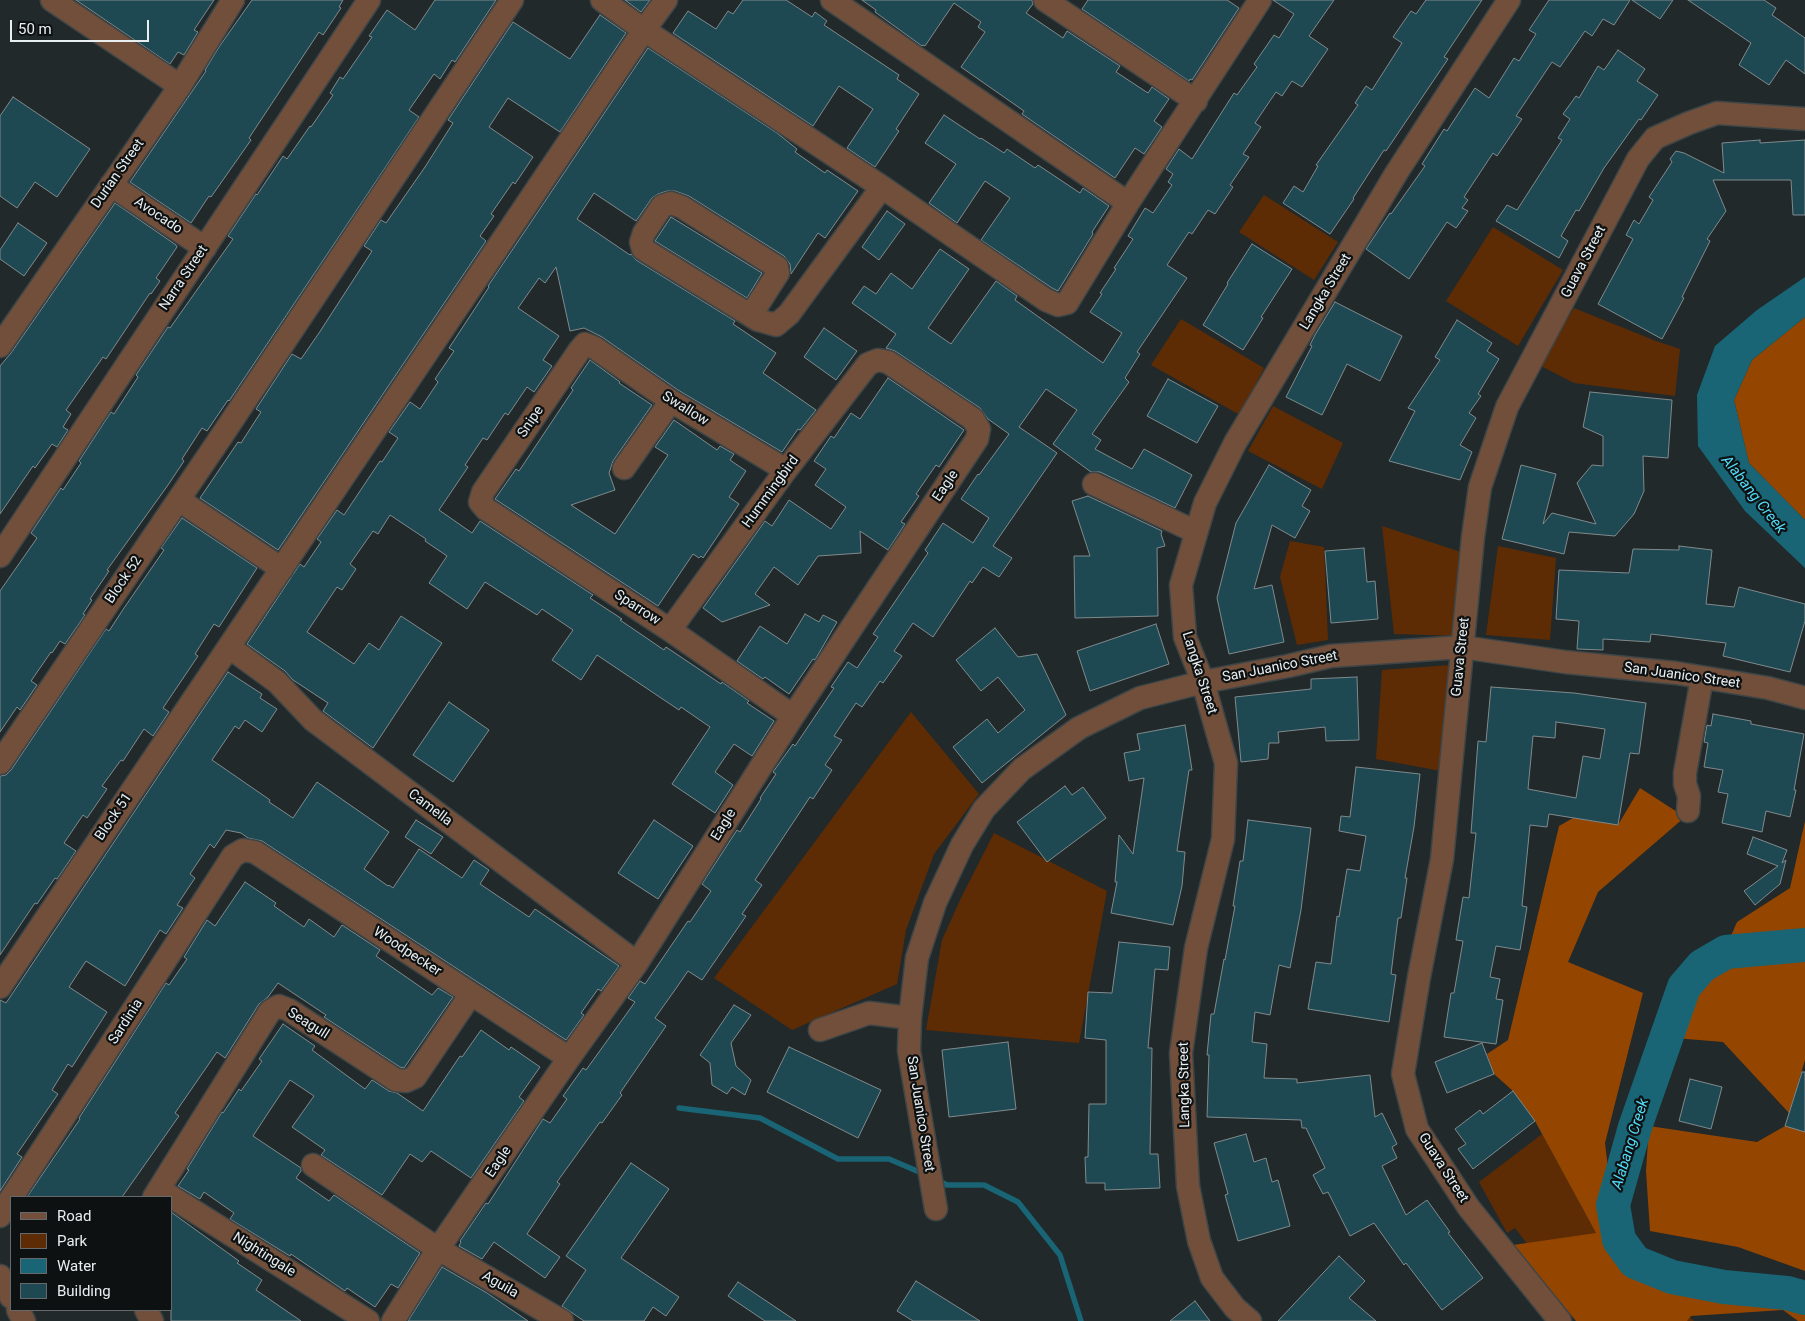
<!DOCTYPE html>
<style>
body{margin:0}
#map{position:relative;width:1805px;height:1321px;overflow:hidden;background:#21292b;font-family:Roboto,sans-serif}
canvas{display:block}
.legend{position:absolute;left:10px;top:1196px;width:162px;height:115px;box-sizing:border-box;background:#0e1112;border:1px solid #66696b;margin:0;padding:6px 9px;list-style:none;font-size:15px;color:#e9eef0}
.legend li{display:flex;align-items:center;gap:10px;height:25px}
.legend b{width:25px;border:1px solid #66696b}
.scale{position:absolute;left:10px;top:20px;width:139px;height:22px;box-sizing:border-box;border:2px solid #e9eef0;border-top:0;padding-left:6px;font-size:15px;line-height:18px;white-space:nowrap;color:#e9eef0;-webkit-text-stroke:4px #0e1112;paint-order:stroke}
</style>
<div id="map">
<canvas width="1805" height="1321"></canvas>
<ul class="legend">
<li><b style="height:6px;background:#714f3a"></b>Road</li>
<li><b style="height:14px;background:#5e2c04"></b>Park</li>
<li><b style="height:14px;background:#196575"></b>Water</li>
<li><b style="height:14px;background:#1e4952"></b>Building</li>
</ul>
<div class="scale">50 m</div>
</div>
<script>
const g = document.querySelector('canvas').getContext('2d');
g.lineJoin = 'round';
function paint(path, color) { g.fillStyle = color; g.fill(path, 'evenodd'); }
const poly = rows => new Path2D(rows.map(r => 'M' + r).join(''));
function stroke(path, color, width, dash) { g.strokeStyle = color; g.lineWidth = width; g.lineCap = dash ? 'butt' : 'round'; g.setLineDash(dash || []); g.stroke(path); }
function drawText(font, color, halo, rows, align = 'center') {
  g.font = font + ' Roboto,sans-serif'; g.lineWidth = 4.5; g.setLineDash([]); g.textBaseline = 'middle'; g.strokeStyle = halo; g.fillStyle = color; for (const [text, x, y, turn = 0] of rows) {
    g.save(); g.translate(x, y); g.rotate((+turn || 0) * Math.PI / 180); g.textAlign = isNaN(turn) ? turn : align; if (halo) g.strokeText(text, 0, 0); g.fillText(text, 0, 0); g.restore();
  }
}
paint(poly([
 [1264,195,1338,242,1314,280,1239,232],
 [1493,227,1563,270,1518,346,1446,301],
 [1574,308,1656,341,1680,349,1675,396,1574,383,1539,365],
 [1181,319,1264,368,1240,415,1151,365],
 [1273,406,1343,443,1322,489,1248,451],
 [1382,526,1467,554,1458,636,1394,634],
 [1290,541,1324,547,1328,640,1297,645,1280,577],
 [1498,546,1556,558,1550,640,1486,635],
 [1450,665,1441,771,1376,759,1382,670],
 [911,712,979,794,934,854,906,930,897,984,792,1030,714,978],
 [994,833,1107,891,1079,1043,926,1030,942,940,961,898],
 [1542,1134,1596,1233,1694,1321,1583,1321,1554,1279,1515,1228,1507,1233,1479,1182]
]), '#5e2c04');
paint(poly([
 [1805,317,1805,520,1749,463,1734,400,1752,360],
 [1640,788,1685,817,1598,892,1568,962,1643,993,1605,1143,1618,1252,1680,1277,1797,1297,1805,1301,1805,1321,1798,1321,1783,1310,1691,1316,1687,1321,1576,1321,1513,1245,1596,1233,1535,1121,1513,1091,1494,1074,1487,1054,1508,1040,1559,826,1573,818,1618,825],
 [1805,821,1805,1060,1789,1113,1723,1042,1675,1038,1687,1005,1714,975,1737,922,1790,888],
 [1649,1126,1757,1142,1785,1126,1805,1132,1805,1271,1738,1247,1650,1231,1646,1171]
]), '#944600');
paint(poly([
 [1805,277,1805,317,1752,360,1734,400,1749,463,1805,520,1805,568,1745,511,1698,446,1697,395,1715,346,1757,310]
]), '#196575');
stroke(poly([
 [679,1108,760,1118,838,1159,889,1159,924,1174],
 [937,1180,947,1185,981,1185],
 [984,1185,1018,1202,1060,1255,1081,1321]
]), '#196575', 5.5);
stroke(poly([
 [1805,945,1726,952,1702,966,1684,987,1635,1127,1613,1205,1619,1240,1635,1262,1672,1277,1724,1287,1787,1293,1805,1298]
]), '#196575', 34);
const building = poly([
 [76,0,214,0,194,30,198,32,184,55,178,52,170,64,76,0],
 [252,0,343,0,339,7,341,8,323,35,319,32,249,138,251,140,211,197,209,196,191,223,130,182,206,71,205,70,219,47,252,0],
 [435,0,496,0,455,62,452,60,440,79,434,74,409,110,419,117,229,401,228,400,207,431,202,428,182,459,184,461,168,485,107,570,109,571,90,599,92,600,83,614,85,615,65,644,60,641,52,653,51,652,31,681,37,685,20,710,17,707,0,732,0,591,37,538,31,533,61,488,63,490,81,463,79,461,111,412,114,414,138,377,136,375,168,327,170,328,233,239,228,236,256,194,257,195,283,156,287,159,310,126,311,127,333,95,330,93,340,77,343,79,372,37,369,36,387,10,415,30,435,0],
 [625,0,650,0,641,12,625,0],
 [743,0,786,0,812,17,815,12,827,21,824,25,899,75,897,79,919,94,896,129,899,131,875,167,847,148,873,109,839,86,813,126,673,33,688,11,716,29,728,11,733,14,743,0],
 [862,0,1032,0,1033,4,1026,13,1063,38,1067,31,1120,66,1116,72,1148,93,1152,87,1169,99,1154,121,1162,127,1144,154,1135,148,1115,178,1022,114,1024,111,961,67,985,32,978,27,981,22,954,3,925,46,923,45,922,46,875,12,876,10,862,0],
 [1088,0,1227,0,1239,8,1192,80,1190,79,1189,81,1082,9,1088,0],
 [1273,0,1334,0,1309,36,1328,49,1302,87,1292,81,1282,96,1276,92,1255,123,1261,127,1243,154,1249,157,1230,185,1233,187,1215,214,1208,210,1192,234,1189,232,1167,265,1187,278,1137,352,1140,354,1125,378,1129,382,1092,434,1101,440,1095,449,1132,469,1144,449,1192,475,1175,508,1100,472,1091,472,1053,444,1077,410,1046,389,1019,427,1057,453,993,546,1012,558,999,577,983,567,972,583,970,581,933,637,913,623,894,651,902,656,883,683,880,681,862,707,856,703,834,736,842,740,825,765,832,770,813,799,810,797,755,880,762,885,742,914,746,916,702,980,688,971,677,987,655,1018,666,1026,620,1093,622,1095,602,1123,600,1122,557,1182,560,1184,527,1234,560,1257,545,1278,494,1242,482,1259,459,1246,461,1242,460,1241,486,1203,488,1204,543,1119,550,1123,567,1099,563,1096,583,1068,586,1070,635,1002,628,998,640,981,645,984,688,921,690,922,711,891,702,884,737,830,740,832,761,799,760,798,776,774,773,772,793,744,795,746,834,688,831,687,848,662,857,668,878,637,873,634,928,553,925,550,943,523,973,543,989,518,961,499,978,474,979,475,1009,434,988,419,980,408,895,351,886,348,896,334,852,303,864,286,876,294,891,273,912,289,940,249,969,269,928,328,951,344,996,281,1017,296,1015,300,1103,363,1122,333,1090,312,1102,294,1100,293,1116,269,1114,268,1133,239,1128,236,1145,208,1153,213,1172,185,1168,182,1173,174,1166,169,1179,149,1192,159,1234,93,1237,95,1257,67,1254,64,1274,35,1279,38,1294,14,1273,0],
 [1426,0,1482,0,1444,57,1448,59,1386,151,1384,150,1353,198,1354,199,1330,234,1283,203,1294,186,1303,192,1318,166,1316,165,1358,105,1355,103,1366,86,1372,90,1402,43,1393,37,1411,11,1416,14,1426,0],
 [1549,0,1630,0,1614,25,1603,19,1592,36,1585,31,1560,67,1552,62,1516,116,1522,119,1497,156,1493,153,1464,197,1468,200,1462,208,1468,211,1456,228,1447,222,1409,279,1366,249,1390,213,1391,214,1425,166,1422,164,1444,129,1447,131,1475,88,1489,98,1514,58,1519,61,1536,34,1529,30,1549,0],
 [1632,0,1673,0,1660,19,1632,0],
 [1688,0,1764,0,1776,8,1772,15,1805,38,1805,74,1786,60,1769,85,1739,65,1751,43,1688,0],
 [600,15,626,33,560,132,508,98,489,127,533,157,515,184,513,182,491,214,494,216,480,236,486,241,278,550,200,498,238,442,241,443,261,412,256,409,292,354,301,359,319,333,372,251,364,246,381,220,386,223,425,167,453,123,448,120,513,22,570,59,600,15],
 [648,48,777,133,797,149,795,152,825,173,827,170,858,191,825,238,818,233,791,274,790,264,784,256,689,196,675,191,667,191,658,194,652,198,636,221,594,193,577,219,630,255,631,254,636,260,735,321,733,324,776,353,763,373,816,410,800,430,798,429,782,452,678,390,602,337,584,328,570,331,556,267,545,283,539,278,518,308,559,336,543,360,552,366,534,392,527,387,508,415,505,413,487,440,483,438,465,465,468,467,439,510,472,533,480,521,593,595,590,598,622,619,620,620,664,650,666,647,721,684,722,682,749,701,747,703,774,721,752,756,734,744,715,772,733,785,715,813,672,784,710,727,681,707,679,710,597,655,581,680,552,660,573,630,542,609,537,615,485,582,467,609,429,583,447,556,425,541,426,539,390,515,378,534,373,531,350,564,356,569,342,590,337,587,307,632,354,664,369,643,379,650,401,616,442,643,373,748,323,711,328,703,293,680,285,671,247,644,300,564,304,567,321,542,317,539,337,510,344,515,380,461,382,462,398,438,389,432,410,402,420,409,438,382,435,379,454,351,449,348,489,287,488,286,648,48],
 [1618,50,1645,69,1637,81,1658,95,1641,120,1639,119,1604,168,1579,211,1576,210,1561,236,1568,241,1559,258,1496,221,1507,205,1517,210,1562,140,1558,138,1570,119,1563,114,1576,96,1579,98,1598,66,1604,70,1618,50],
 [13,97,90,149,57,197,35,182,17,208,0,196,0,116,13,97],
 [944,115,980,139,981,138,1004,153,1007,149,1035,168,1038,165,1080,193,1083,188,1109,206,1092,232,1093,234,1058,291,1052,288,981,240,1010,198,985,181,957,223,929,203,956,164,925,143,944,115],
 [1760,140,1760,143,1805,140,1805,215,1793,215,1791,180,1713,180,1726,211,1707,239,1710,241,1682,297,1684,298,1662,339,1598,304,1633,239,1626,235,1634,220,1639,224,1653,200,1649,197,1672,162,1670,159,1676,151,1684,153,1724,173,1722,143,1760,140],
 [115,203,176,245,177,247,156,278,160,281,151,294,150,293,106,359,103,357,66,410,71,414,63,427,68,430,57,447,52,444,35,468,33,466,0,514,0,366,11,353,115,203],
 [887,211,905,224,879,260,862,247,887,211],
 [671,217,762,273,747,298,655,241,671,217],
 [18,223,47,243,24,276,0,259,0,250,18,223],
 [1252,244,1292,269,1261,317,1263,318,1243,350,1203,325,1228,284,1227,283,1252,244],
 [1335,302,1402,336,1380,381,1347,364,1322,415,1286,397,1312,346,1310,345,1315,335,1335,302],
 [1457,320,1492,343,1487,351,1499,359,1478,394,1481,396,1469,413,1476,418,1460,445,1472,452,1460,480,1389,461,1415,411,1408,408,1440,360,1435,357,1457,320],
 [824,328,857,351,836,380,804,357,824,328],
 [590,360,620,382,619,383,652,405,613,461,609,473,615,490,571,505,615,534,668,455,655,447,674,420,717,450,720,446,734,454,730,460,746,471,729,497,739,504,703,558,701,556,699,558,693,554,658,606,495,499,516,469,519,471,573,390,571,388,590,360],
 [888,378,964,430,939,467,936,465,916,494,919,496,901,522,905,524,888,550,860,531,861,553,818,556,798,585,774,567,755,594,770,605,722,622,703,608,765,521,772,526,789,500,831,529,846,507,815,485,826,469,814,461,831,436,834,438,851,413,860,419,888,378],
 [1168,379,1218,406,1197,443,1147,416,1168,379],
 [1590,392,1672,400,1668,458,1643,456,1644,491,1634,514,1615,536,1569,532,1564,554,1502,539,1521,465,1556,474,1543,524,1552,513,1596,524,1577,483,1592,465,1603,466,1603,436,1583,427,1590,392],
 [1269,465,1311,490,1302,506,1310,511,1295,538,1272,525,1254,589,1272,585,1284,642,1229,654,1217,598,1236,523,1269,465],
 [1088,496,1162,531,1161,534,1165,546,1157,548,1158,616,1075,618,1074,556,1090,556,1072,501,1088,496],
 [182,518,257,568,219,627,214,624,195,654,198,656,163,708,169,712,153,736,144,729,123,761,121,760,102,786,107,789,87,818,83,815,64,843,76,851,57,879,55,878,37,904,35,903,0,955,0,776,6,775,11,770,106,629,109,631,124,608,164,550,161,548,182,518],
 [1679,546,1712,550,1706,604,1734,607,1739,587,1805,604,1805,621,1790,672,1723,656,1726,643,1651,634,1650,642,1603,639,1603,650,1577,649,1579,621,1556,619,1559,570,1629,573,1633,549,1679,550,1679,546],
 [1364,548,1367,582,1375,581,1378,619,1331,623,1325,551,1364,548],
 [805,614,819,622,823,615,837,622,815,660,813,659,789,694,765,677,763,679,737,661,760,626,787,644,805,614],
 [1156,624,1169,664,1090,691,1077,651,1156,624],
 [995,628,1018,657,1037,654,1066,715,982,783,953,747,987,719,998,733,1025,710,998,677,981,691,956,660,995,628],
 [228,672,262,694,260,698,277,709,262,732,245,720,239,729,235,726,212,760,270,800,269,802,293,818,317,782,389,832,364,869,388,886,389,885,393,888,419,849,462,878,474,860,489,870,480,884,529,917,535,909,619,966,601,991,598,989,581,1013,584,1015,566,1040,262,841,248,838,241,833,226,830,214,848,210,844,190,874,195,878,177,905,183,908,166,934,160,930,125,986,86,961,69,987,107,1012,72,1067,68,1064,52,1090,58,1094,17,1154,22,1157,0,1191,0,1000,6,1003,228,672],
 [1357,677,1359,740,1326,741,1325,727,1278,732,1279,743,1269,743,1268,759,1241,762,1235,697,1311,689,1311,679,1357,677],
 [1491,687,1574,693,1646,703,1639,754,1630,753,1618,825,1549,814,1547,827,1530,825,1522,906,1527,907,1520,950,1496,946,1490,977,1500,979,1496,999,1503,1000,1496,1044,1444,1037,1451,993,1454,993,1463,941,1456,940,1463,897,1469,898,1476,833,1471,833,1478,741,1486,742,1491,687],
 [1556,722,1605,729,1600,759,1583,756,1576,798,1528,789,1533,736,1555,738,1556,722],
 [449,702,489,730,453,782,413,755,449,702],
 [1713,714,1751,721,1751,724,1804,734,1794,790,1796,790,1790,817,1766,811,1762,832,1722,823,1728,794,1718,792,1723,770,1704,767,1708,743,1704,742,1707,725,1711,726,1713,714],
 [1185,725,1192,770,1189,770,1177,851,1185,852,1182,886,1173,925,1111,913,1117,882,1115,882,1119,835,1133,854,1144,778,1129,781,1124,753,1140,750,1137,734,1185,725],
 [1356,767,1420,774,1414,827,1405,878,1407,878,1401,918,1398,918,1391,974,1396,975,1389,1022,1308,1009,1316,962,1331,964,1337,916,1339,917,1347,869,1360,871,1366,836,1339,831,1341,816,1350,817,1356,767],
 [1065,786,1072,795,1083,787,1106,818,1047,862,1017,822,1065,786],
 [416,820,443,837,431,854,405,837,416,820],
 [654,820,693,846,658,899,618,873,654,820],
 [1248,820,1311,828,1301,910,1290,968,1279,965,1270,1015,1255,1012,1252,1042,1267,1044,1264,1078,1297,1079,1297,1083,1370,1075,1375,1117,1382,1113,1397,1144,1392,1147,1397,1158,1382,1166,1406,1215,1427,1200,1450,1232,1448,1233,1483,1278,1442,1310,1406,1263,1404,1265,1374,1223,1350,1236,1328,1192,1323,1194,1313,1175,1325,1168,1306,1128,1302,1128,1301,1120,1207,1117,1209,1055,1207,1055,1211,1014,1214,1014,1224,959,1225,960,1235,906,1233,906,1240,861,1243,861,1248,820],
 [1753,837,1787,850,1782,863,1786,860,1780,884,1755,905,1744,891,1778,866,1747,854,1753,837],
 [245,882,276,903,274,906,304,927,309,919,334,937,342,925,380,950,376,956,432,995,438,988,453,997,404,1068,400,1067,324,1017,326,1015,278,983,268,997,259,1004,225,1058,217,1052,175,1113,179,1116,122,1197,27,1197,80,1119,79,1118,166,983,169,985,187,959,184,957,207,920,215,926,245,882],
 [1119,942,1170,947,1168,970,1155,969,1148,1048,1152,1048,1150,1154,1158,1154,1160,1188,1105,1190,1105,1183,1086,1183,1085,1157,1088,1157,1089,1104,1106,1104,1106,1040,1085,1038,1088,992,1112,993,1119,942],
 [734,1005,751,1015,731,1043,736,1066,751,1080,745,1095,732,1087,727,1094,712,1085,710,1063,700,1055,734,1005],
 [283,1024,315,1046,312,1050,365,1089,372,1080,389,1091,397,1093,423,1111,460,1056,462,1057,481,1030,509,1050,511,1047,540,1067,519,1097,524,1101,471,1178,431,1151,422,1162,410,1154,382,1195,321,1155,325,1150,292,1127,314,1096,290,1080,270,1110,253,1136,301,1168,301,1171,296,1178,329,1201,334,1195,420,1253,398,1288,391,1284,375,1307,347,1288,345,1291,291,1254,290,1256,230,1219,234,1213,204,1192,200,1199,178,1186,189,1170,187,1169,222,1112,223,1113,239,1089,241,1091,262,1061,259,1059,283,1024],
 [1008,1042,1016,1109,949,1117,942,1050,1008,1042],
 [1482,1043,1494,1074,1447,1093,1435,1062,1482,1043],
 [789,1047,881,1090,858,1138,767,1092,789,1047],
 [1802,1072,1805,1072,1805,1132,1785,1126,1802,1072],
 [1690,1079,1722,1087,1711,1129,1679,1121,1690,1079],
 [1513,1091,1535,1121,1473,1169,1458,1149,1466,1144,1455,1129,1480,1110,1483,1114,1513,1091],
 [1246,1134,1254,1162,1266,1158,1272,1182,1278,1180,1290,1226,1238,1241,1225,1195,1228,1194,1214,1143,1246,1134],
 [631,1163,669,1189,621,1258,679,1297,666,1316,653,1307,644,1321,584,1321,562,1306,586,1270,566,1256,631,1163],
 [171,1212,239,1261,237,1263,262,1280,256,1290,301,1321,171,1321,171,1212],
 [1339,1256,1365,1281,1349,1298,1376,1321,1278,1321,1339,1256],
 [442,1267,487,1293,528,1321,408,1321,442,1267],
 [916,1281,980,1321,913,1321,897,1311,916,1281],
 [738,1282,796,1321,765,1321,728,1296,738,1282],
 [1195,1301,1210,1321,1170,1321,1195,1301]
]);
paint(building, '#1e4952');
stroke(building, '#808a8d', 1);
const minor = poly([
 [52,0,180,86],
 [602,0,644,30,882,187,1046,300,1058,305,1067,303,1128,203,1260,0],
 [832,0,1128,203],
 [1045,0,1196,101],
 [111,185,205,248],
 [751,315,778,273,777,267,682,207,671,203,662,206,644,233,641,242,643,249,758,320,776,325,789,314,882,187],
 [0,346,180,86,233,0],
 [624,468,671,401],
 [786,470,671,401,595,348,585,344,579,351,483,492,480,502,486,509,670,630,793,716],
 [1094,484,1196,532],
 [179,500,282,569],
 [0,556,369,0],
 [229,647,277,682,313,720,637,963],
 [0,763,219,440,512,0],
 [1688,811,1689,796,1685,784,1685,773,1702,678],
 [0,987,644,30,666,0],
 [820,1030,869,1013,910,1018],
 [313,1165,438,1249,562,1321],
 [159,1189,368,1321],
 [12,1197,233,856,243,850,255,852,569,1058],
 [154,1197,270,1011,279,1006,289,1010,396,1080,406,1081,415,1077,471,994],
 [936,1209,909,1051,910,1018,917,958,935,903,962,845,984,809,1022,769,1079,728,1140,698,1203,682,1288,666,1331,656,1462,647,1565,662,1676,673,1768,688,1805,698],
 [0,1216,11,1198],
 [0,1276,11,1297],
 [18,1310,24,1321],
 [146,1310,152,1321],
 [393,1321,438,1249,569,1058,637,963,793,716,977,439,979,429,973,419,888,362,878,360,868,364,786,470,670,630],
 [1250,1321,1235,1308,1212,1278,1199,1241,1188,1186,1181,1053,1196,948,1223,839,1226,763,1203,682,1185,637,1181,585,1205,503,1235,443,1397,172,1509,0],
 [1560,1321,1469,1208,1417,1129,1403,1074,1419,977,1442,859,1473,537,1480,487,1507,407,1638,159,1655,138,1689,123,1717,113,1805,119]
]);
stroke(minor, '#3d4547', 25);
stroke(minor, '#714f3a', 22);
drawText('14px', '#e9eef0', '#0e1112', [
 ["Durian Street",118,174,-55],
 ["Avocado",158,216,34],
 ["Guava Street",1584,262,-62],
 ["Narra Street",184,278,-56],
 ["Langka Street",1326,292,-59],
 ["Swallow",685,409,32],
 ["Snipe",531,422,-56],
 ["Eagle",946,486,-56],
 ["Hummingbird",771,492,-54],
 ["Block 52",124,580,-56],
 ["Sparrow",637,608,33],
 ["Guava Street",1461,657,-84],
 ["San Juanico Street",1280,667,-11],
 ["Langka Street",1199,673,72],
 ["San Juanico Street",1682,676,8],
 ["Camella",430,808,37],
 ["Block 51",114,817,-56],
 ["Eagle",724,825,-58],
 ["Woodpecker",407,952,33],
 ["Sardinia",126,1022,-57],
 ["Seagull",308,1024,32],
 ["Langka Street",1185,1085,-91],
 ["San Juanico Street",920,1114,81],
 ["Eagle",499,1162,-56],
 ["Guava Street",1443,1168,57],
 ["Nightingale",264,1255,32],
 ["Aguila",500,1285,30]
]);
drawText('italic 15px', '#52dcfa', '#0e1112', [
 ["Alabang Creek",1753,495,52],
 ["Alabang Creek",1631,1144,-73]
]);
</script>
